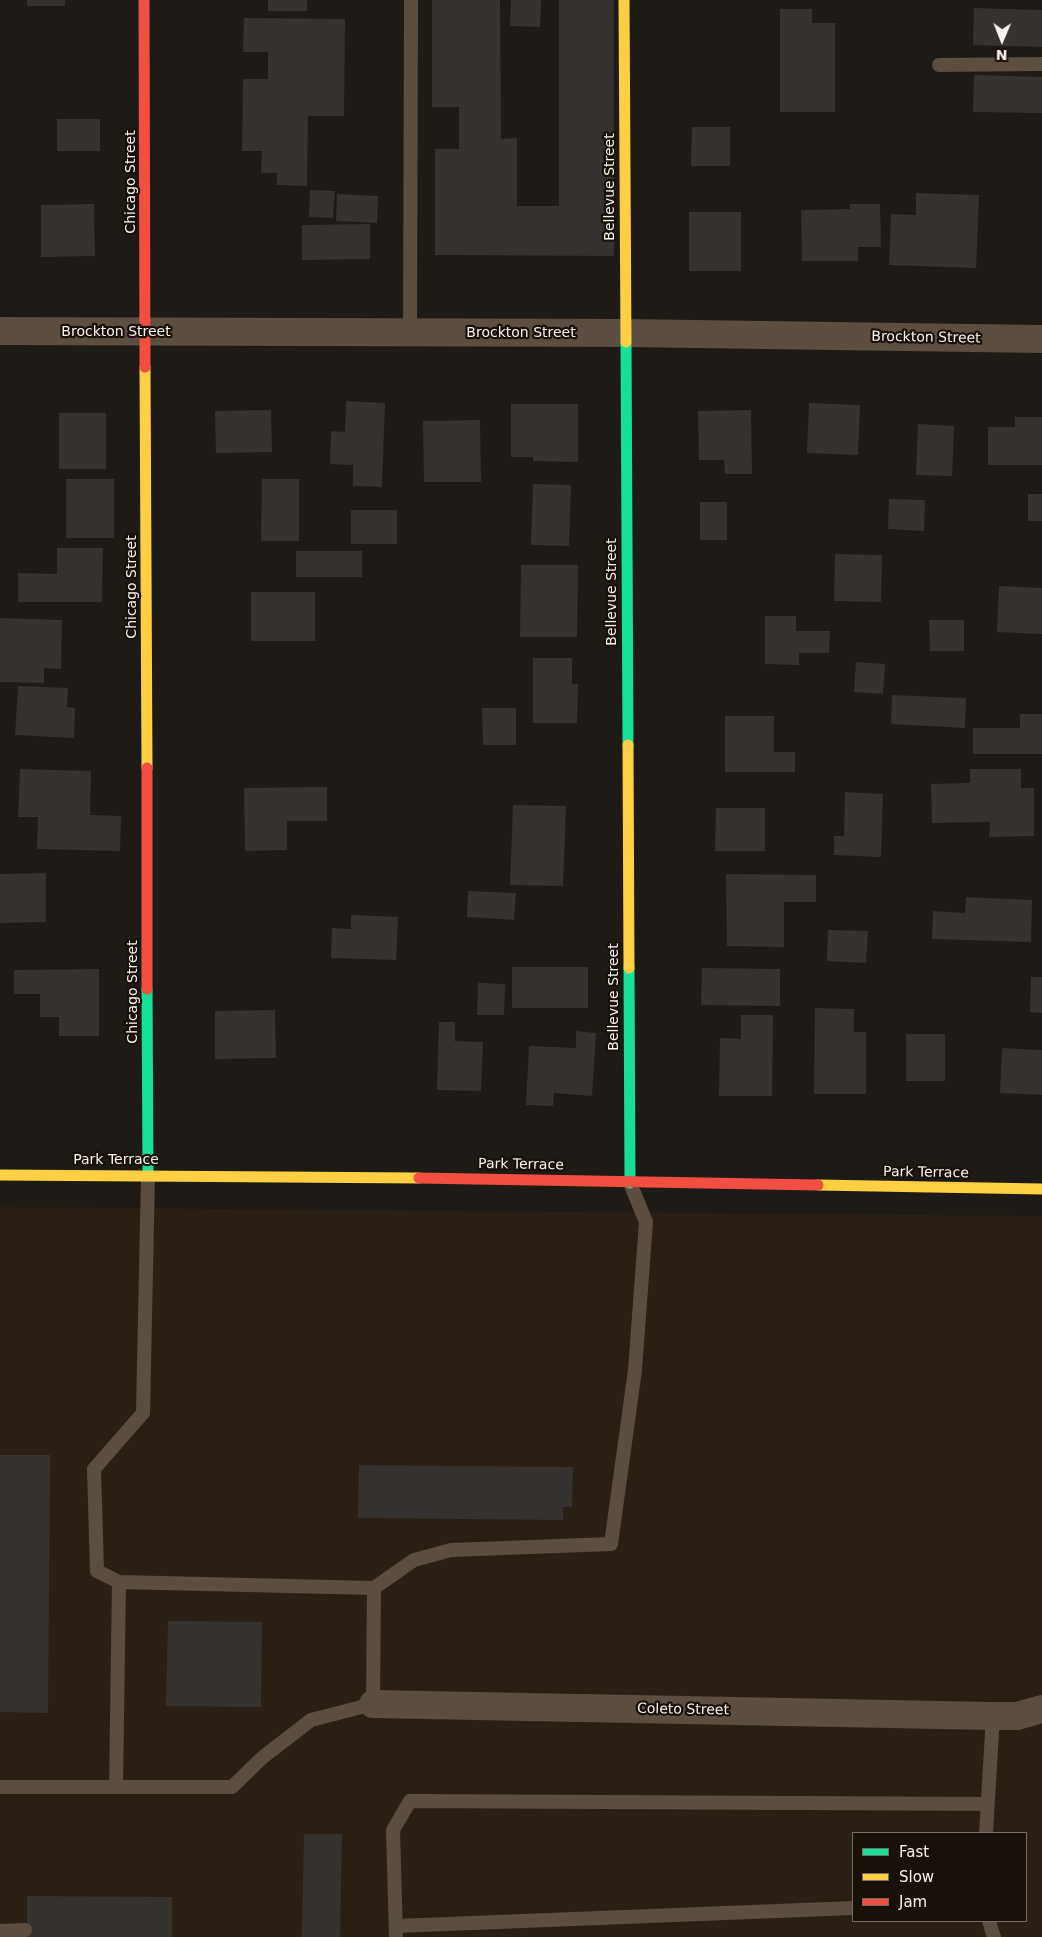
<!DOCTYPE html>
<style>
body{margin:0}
#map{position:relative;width:1042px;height:1937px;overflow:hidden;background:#1e1a16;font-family:"DejaVu Sans",sans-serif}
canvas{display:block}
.legend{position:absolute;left:852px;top:1832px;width:175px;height:90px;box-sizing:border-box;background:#181109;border:1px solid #726c65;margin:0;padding:6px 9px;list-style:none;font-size:15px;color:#faf4ef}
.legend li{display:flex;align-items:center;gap:10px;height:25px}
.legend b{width:25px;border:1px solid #726c65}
.north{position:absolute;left:977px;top:15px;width:50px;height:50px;-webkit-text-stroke:4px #181109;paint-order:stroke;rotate:181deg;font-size:14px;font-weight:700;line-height:20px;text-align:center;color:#faf4ef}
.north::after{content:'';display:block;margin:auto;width:18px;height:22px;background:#faf4ef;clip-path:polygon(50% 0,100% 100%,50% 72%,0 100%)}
</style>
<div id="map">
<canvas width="1042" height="1937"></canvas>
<ul class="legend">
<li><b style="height:6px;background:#16e098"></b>Fast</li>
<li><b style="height:6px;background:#ffcf43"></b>Slow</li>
<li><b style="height:6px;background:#f24e42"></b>Jam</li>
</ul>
<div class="north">N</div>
</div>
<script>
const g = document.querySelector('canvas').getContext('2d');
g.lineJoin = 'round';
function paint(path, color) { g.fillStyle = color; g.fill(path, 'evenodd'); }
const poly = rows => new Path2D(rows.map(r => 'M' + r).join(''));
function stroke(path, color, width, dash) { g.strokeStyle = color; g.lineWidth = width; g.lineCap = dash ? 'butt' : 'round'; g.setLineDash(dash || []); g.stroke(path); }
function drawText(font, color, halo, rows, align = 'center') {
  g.font = font + ' "DejaVu Sans",sans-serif'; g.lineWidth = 4.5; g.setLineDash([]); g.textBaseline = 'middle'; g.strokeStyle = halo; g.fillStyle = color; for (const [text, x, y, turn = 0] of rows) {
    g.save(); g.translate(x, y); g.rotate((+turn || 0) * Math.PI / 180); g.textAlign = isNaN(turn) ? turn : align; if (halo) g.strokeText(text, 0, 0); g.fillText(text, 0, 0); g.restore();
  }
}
paint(poly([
 [0,1207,1042,1216,1042,1937,0,1937],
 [853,1833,1026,1833,1026,1921,853,1921]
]), '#2a1f14');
paint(poly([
 [27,0,65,0,65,6,27,6],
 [268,0,307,0,307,11,268,11],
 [432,0,500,0,501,139,517,138,517,206,559,206,559,0,614,0,614,256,435,255,435,149,459,149,459,107,432,107],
 [511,0,541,0,540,27,510,26],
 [974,8,1042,10,1042,47,973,45],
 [780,9,812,9,812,23,835,23,835,112,780,112],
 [244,18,345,19,344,116,308,116,307,186,277,185,277,173,261,173,262,151,242,151,243,79,268,79,268,52,243,52],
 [974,75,1042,77,1042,113,973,112],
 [57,119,100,119,100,151,57,151],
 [692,127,730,127,730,166,691,166],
 [310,190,335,191,333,218,309,217],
 [916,193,979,195,976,268,889,265,891,214,916,215],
 [337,194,378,196,377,223,336,221],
 [94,204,95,256,41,257,41,205],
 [850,204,880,204,881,247,858,247,858,261,802,261,801,210,850,209],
 [689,212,741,212,741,271,689,271],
 [370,224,370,259,302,260,302,225],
 [346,401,385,403,382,487,353,486,353,465,330,464,331,431,345,432],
 [809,403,860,405,858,455,807,453],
 [511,404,578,404,578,462,533,461,533,457,511,457],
 [271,410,272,452,216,453,215,411],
 [751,410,752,474,725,474,724,460,699,460,698,411],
 [59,413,106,413,106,469,59,469],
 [1015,417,1042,417,1042,465,988,465,988,427,1015,427],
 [480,420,481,482,424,482,423,421],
 [918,424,954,426,952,476,916,475],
 [66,479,114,479,114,538,66,538],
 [262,479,299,479,299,541,261,541],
 [533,484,571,485,569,546,531,545],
 [1028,494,1042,494,1042,521,1028,521],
 [889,499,925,500,924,531,888,529],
 [700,502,727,502,727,540,700,540],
 [351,510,397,510,397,544,351,544],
 [57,548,103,548,102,602,18,602,18,573,57,574],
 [296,551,362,551,362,577,296,577],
 [835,554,882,555,881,602,834,601],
 [521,565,578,565,577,637,520,637],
 [999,586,1042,588,1042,634,997,632],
 [251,592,315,592,315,641,251,641],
 [765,616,796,616,796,631,830,631,829,653,799,653,799,665,765,664],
 [0,618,62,620,61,669,44,668,44,683,0,682],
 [929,620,964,620,964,651,930,651],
 [533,658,572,658,572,684,578,684,577,723,533,723],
 [856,662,885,664,883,694,854,692],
 [18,686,68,688,67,707,75,708,74,738,15,735],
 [892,695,966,698,965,728,891,724],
 [482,708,516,708,516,745,483,745],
 [1020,714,1042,714,1042,754,973,754,973,728,1020,728],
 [725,716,774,716,774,752,795,752,795,772,725,772],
 [20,769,91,771,90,815,121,816,120,851,37,849,38,817,18,817],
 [970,769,1021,769,1021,788,1034,788,1034,836,989,837,990,822,932,823,931,784,970,783],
 [327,787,327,821,287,821,287,850,245,851,244,788],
 [845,792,883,794,881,857,834,855,834,836,844,836],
 [513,805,566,806,563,886,510,885],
 [716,808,765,808,765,851,715,851],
 [46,873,46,922,0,923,0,874],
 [726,874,816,875,816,902,784,902,784,947,727,946],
 [468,891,516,893,514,920,467,917],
 [966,897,1032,900,1031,942,932,939,933,911,965,913],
 [351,915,398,917,396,960,331,958,332,928,351,929],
 [828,930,868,931,866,963,827,961],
 [512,967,588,967,588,1008,512,1008],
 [702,968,780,969,780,1006,701,1005],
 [99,969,99,1036,59,1036,59,1017,40,1017,40,994,14,994,14,970],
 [1031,977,1042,977,1042,1013,1030,1012],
 [478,983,505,984,504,1015,477,1015],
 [815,1008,854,1009,854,1032,866,1032,866,1094,814,1094],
 [275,1010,276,1058,215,1059,215,1011],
 [741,1015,773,1015,772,1096,719,1096,720,1038,741,1039],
 [439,1022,455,1022,455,1041,483,1042,481,1091,437,1090],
 [576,1031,596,1033,592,1096,554,1093,553,1106,526,1105,529,1046,576,1048],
 [906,1034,945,1034,945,1081,906,1081],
 [1002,1048,1042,1050,1042,1095,1000,1093],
 [0,1455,50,1455,48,1713,0,1712],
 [359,1465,573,1467,572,1507,563,1507,563,1520,358,1518],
 [168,1621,262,1622,261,1707,166,1706],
 [304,1834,342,1834,340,1937,302,1937],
 [27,1896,172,1897,172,1937,27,1937]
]), '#36322f');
stroke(poly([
 [939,65,1042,64],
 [410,333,411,0],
 [119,1582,97,1571,94,1469,143,1413,148,1175],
 [0,1787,232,1787,263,1757,311,1720,373,1704,374,1588],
 [116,1787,119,1582,374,1588,414,1560,451,1550,611,1544,635,1370,646,1222,630,1183],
 [986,1833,993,1716],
 [989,1921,994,1937],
 [396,1926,853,1908],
 [0,1931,25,1930],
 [396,1937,393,1830,410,1801,987,1804]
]), '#5b4d3f', 14);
stroke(poly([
 [0,331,625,333,1042,339],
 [373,1704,993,1716,1017,1716,1042,1709]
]), '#5b4d3f', 28);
stroke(poly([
 [626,342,628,745],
 [629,968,630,1183],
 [147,989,148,1175]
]), '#16e098', 11);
stroke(poly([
 [624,0,626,342],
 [145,367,147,768],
 [628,745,629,968],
 [0,1175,419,1178],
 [818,1185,1042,1189]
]), '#ffcf43', 11);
stroke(poly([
 [144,0,145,367],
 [147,768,147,989],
 [419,1178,818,1185]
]), '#f24e42', 11);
drawText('14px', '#faf4ef', '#181109', [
 ["Chicago Street",131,182,-90],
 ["Bellevue Street",610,187,-90],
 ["Brockton Street",116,332],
 ["Brockton Street",521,333],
 ["Brockton Street",926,338,1],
 ["Chicago Street",132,587,-90],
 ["Bellevue Street",612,592,-90],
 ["Chicago Street",133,992,-90],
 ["Bellevue Street",614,997,-90],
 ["Park Terrace",116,1160],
 ["Park Terrace",521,1165,1],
 ["Park Terrace",926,1173,1],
 ["Coleto Street",683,1710,1]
]);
</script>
